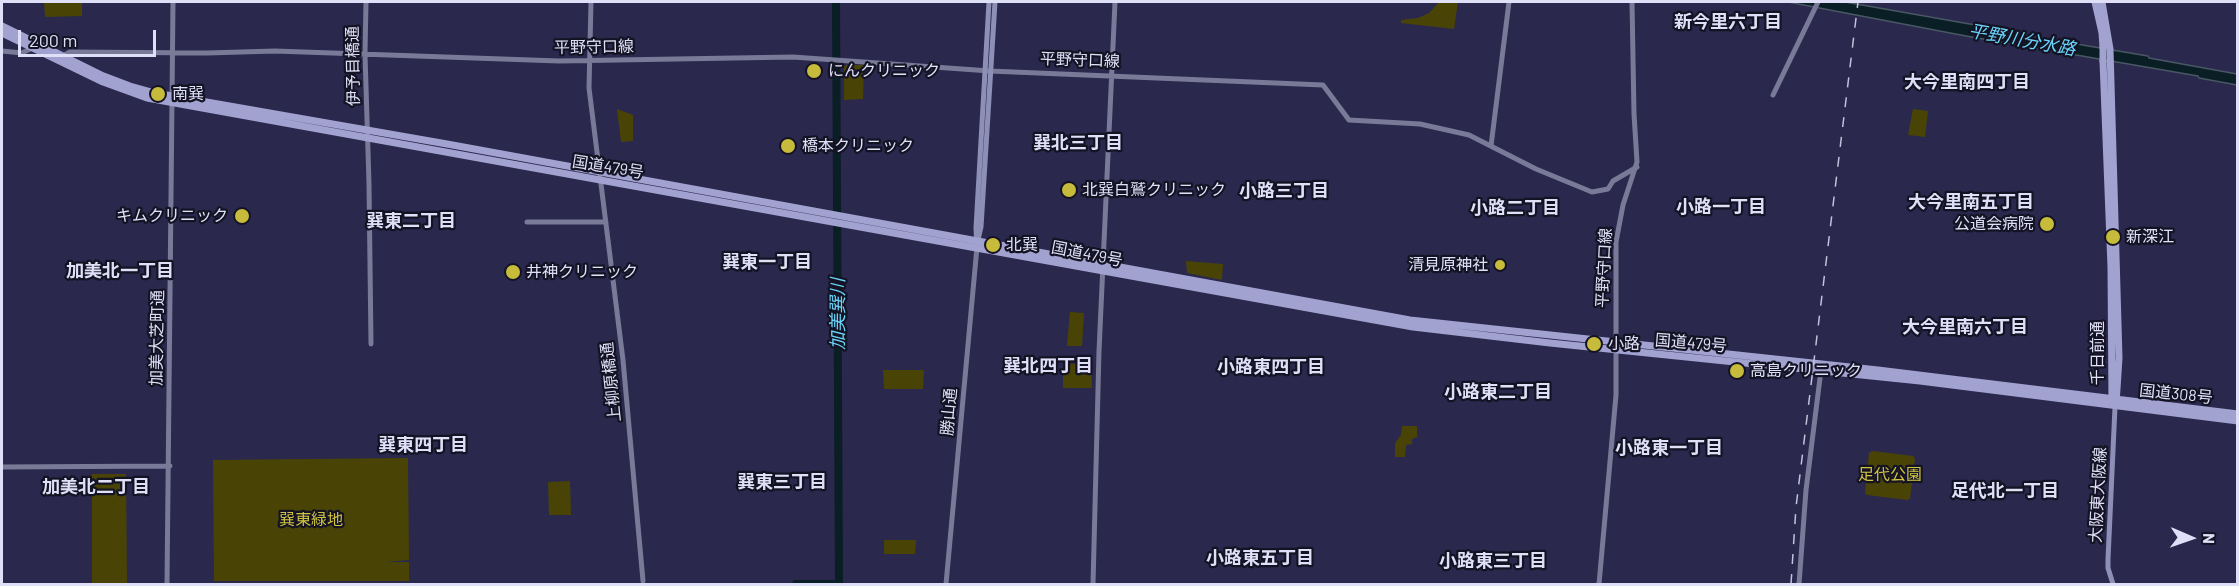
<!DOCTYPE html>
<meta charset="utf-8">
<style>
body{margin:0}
#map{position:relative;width:2239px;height:586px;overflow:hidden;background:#2a284d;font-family:Barlow,sans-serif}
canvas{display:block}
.frame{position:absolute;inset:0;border:3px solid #dfe0f8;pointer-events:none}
.north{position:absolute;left:2161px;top:508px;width:60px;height:60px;-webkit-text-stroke:4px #141324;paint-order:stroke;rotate:92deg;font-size:16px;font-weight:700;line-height:24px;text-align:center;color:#dfe0f8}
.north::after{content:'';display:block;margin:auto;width:21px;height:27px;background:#dfe0f8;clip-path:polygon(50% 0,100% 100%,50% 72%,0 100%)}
.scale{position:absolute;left:18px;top:30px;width:138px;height:27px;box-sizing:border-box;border:3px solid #dfe0f8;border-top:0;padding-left:8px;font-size:18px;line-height:21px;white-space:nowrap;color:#dfe0f8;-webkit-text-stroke:4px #141324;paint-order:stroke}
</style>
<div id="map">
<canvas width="2239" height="586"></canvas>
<div class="frame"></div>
<div class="north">N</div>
<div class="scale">200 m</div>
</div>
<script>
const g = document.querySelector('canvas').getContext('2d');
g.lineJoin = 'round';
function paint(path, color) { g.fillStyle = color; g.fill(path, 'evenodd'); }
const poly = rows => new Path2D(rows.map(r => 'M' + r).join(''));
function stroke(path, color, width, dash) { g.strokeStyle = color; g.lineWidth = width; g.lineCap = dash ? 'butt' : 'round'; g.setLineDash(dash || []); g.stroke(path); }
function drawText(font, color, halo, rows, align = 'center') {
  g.font = font + ' Barlow,"Noto Sans JP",sans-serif'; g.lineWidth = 4.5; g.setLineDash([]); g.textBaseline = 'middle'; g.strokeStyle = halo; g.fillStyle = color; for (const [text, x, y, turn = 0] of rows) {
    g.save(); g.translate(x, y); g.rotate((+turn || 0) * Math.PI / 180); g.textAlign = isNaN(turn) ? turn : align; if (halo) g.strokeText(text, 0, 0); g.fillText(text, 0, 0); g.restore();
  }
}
paint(poly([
 [44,2,82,2,82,16,45,17],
 [1439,2,1458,2,1454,29,1401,23,1401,20,1418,18,1429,13],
 [846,65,864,65,863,99,844,100,844,67],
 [617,109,633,115,633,141,621,142],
 [1913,109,1928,111,1925,137,1908,135],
 [1186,261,1223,264,1222,280,1187,273],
 [1070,312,1084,313,1082,346,1067,346],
 [1063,364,1091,364,1092,388,1063,388],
 [883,370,924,370,923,389,884,389],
 [1402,426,1417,426,1417,437,1412,439,1412,444,1406,445,1405,457,1395,457,1395,443,1401,435],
 [1873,451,1913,456,1915,459,1910,498,1908,500,1867,495,1865,493,1869,453],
 [408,458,409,560,386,562,409,562,409,581,214,581,213,460],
 [92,474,126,474,127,584,92,584],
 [570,481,571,515,549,515,548,482],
 [884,540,916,540,915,554,884,554]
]), '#494406');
const water = poly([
 [1788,2,1845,2,1981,26,1981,28,2148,56,2149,58,2237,74,2237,85,2199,78,2198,76,1966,36,1788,2]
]);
paint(water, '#091e25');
stroke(water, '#495864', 1.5);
stroke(poly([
 [796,584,839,584,836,2]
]), '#091e25', 8);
stroke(poly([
 [366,2,365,54,369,184,371,344],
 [591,2,589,88,623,360,643,581],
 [2,51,22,53,32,48],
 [63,56,70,52,207,53,275,51,559,61,793,57,990,71,1323,85,1349,120,1420,124,1469,135,1536,169,1592,192,1608,189,1613,181,1637,167],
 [1773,95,1818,2],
 [1491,146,1509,2],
 [527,222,606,222],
 [2,467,170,466],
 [167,584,173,2],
 [946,584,977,247],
 [1093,584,1099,351,1115,2],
 [1599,584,1616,395,1616,242,1623,205,1637,162,1634,114,1632,2],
 [1799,584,1806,490,1821,370]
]), '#797a98', 5);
stroke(poly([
 [978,240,981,227,995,2],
 [977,247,976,228,989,2],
 [2113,584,2108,568,2108,559,2115,407]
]), '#8e8fb6', 5);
stroke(poly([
 [2095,2,2102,33,2103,47],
 [2102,2,2110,49,2119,358,2116,404],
 [2,26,101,75,130,86,155,93,447,144,1410,320,1878,370,2238,414],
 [2,33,103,82,147,98,1413,327,1550,343,1920,381,2238,421],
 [2103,61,2111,267,2112,402]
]), '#a1a2d0', 7);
stroke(poly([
 [1791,584,1796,507,1858,2]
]), '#c2c2dc', 1.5, [10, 10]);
stroke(poly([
 [2103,47,2103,61]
]), '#a1a2d0', 7);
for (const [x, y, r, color] of [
 [814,71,8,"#c7bb3c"],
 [158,94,8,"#c7bb3c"],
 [788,146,8,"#c7bb3c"],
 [1069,190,8,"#c7bb3c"],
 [242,216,8,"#c7bb3c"],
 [2047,224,8,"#c7bb3c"],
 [2113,237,8,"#c7bb3c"],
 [993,245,8,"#c7bb3c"],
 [1500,265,6,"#c7bb3c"],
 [513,272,8,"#c7bb3c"],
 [1594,344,8,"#c7bb3c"],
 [1737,371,8,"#c7bb3c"]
]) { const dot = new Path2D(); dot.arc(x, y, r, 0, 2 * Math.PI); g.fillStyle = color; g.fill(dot); stroke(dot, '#141324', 2); }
drawText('16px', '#dfe0f8', '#141324', [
 ["平野守口線",594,47,-1],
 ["平野守口線",1080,60,2],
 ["伊予目橋通",353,66,-91],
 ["国道479号",608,167,9],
 ["国道479号",1087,254,11],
 ["平野守口線",1604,268,-87],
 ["加美大芝町通",157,338,-89],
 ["国道479号",1691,343,5],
 ["千日前通",2098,353,-90],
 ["上柳原橋通",611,382,-96],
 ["国道308号",2176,394,6],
 ["勝山通",949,412,-85],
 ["大阪東大阪線",2098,495,-87]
]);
drawText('16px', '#dfe0f8', '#141324', [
 ["にんクリニック",828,71],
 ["南巽",172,94],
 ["橋本クリニック",802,146],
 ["北巽白鷲クリニック",1082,190],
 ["キムクリニック",228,216,"right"],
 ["公道会病院",2034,224,"right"],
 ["新深江",2126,237],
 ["北巽",1006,245],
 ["清見原神社",1488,265,"right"],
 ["井神クリニック",526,272],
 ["小路",1608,344],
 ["高島クリニック",1750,371]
], 'left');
drawText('16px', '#cfc340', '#141324', [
 ["足代公園",1890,475],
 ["巽東緑地",311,520]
]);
drawText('bold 18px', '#dfe0f8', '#141324', [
 ["新今里六丁目",1728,22],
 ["大今里南四丁目",1967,82],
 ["巽北三丁目",1078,143],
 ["小路三丁目",1284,191],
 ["大今里南五丁目",1971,202],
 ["小路一丁目",1721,207],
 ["小路二丁目",1515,208],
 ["巽東二丁目",411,221],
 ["巽東一丁目",767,262],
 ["加美北一丁目",120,271],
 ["大今里南六丁目",1965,327],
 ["巽北四丁目",1048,366],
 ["小路東四丁目",1271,367],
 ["小路東二丁目",1498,392],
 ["巽東四丁目",423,445],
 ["小路東一丁目",1669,448],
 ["巽東三丁目",782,482],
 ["加美北二丁目",96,487],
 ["足代北一丁目",2005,491],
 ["小路東五丁目",1260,558],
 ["小路東三丁目",1493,561]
]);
drawText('italic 18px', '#6ad4f9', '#141324', [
 ["平野川分水路",2022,40,10],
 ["加美巽川",838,314,-90]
]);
</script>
